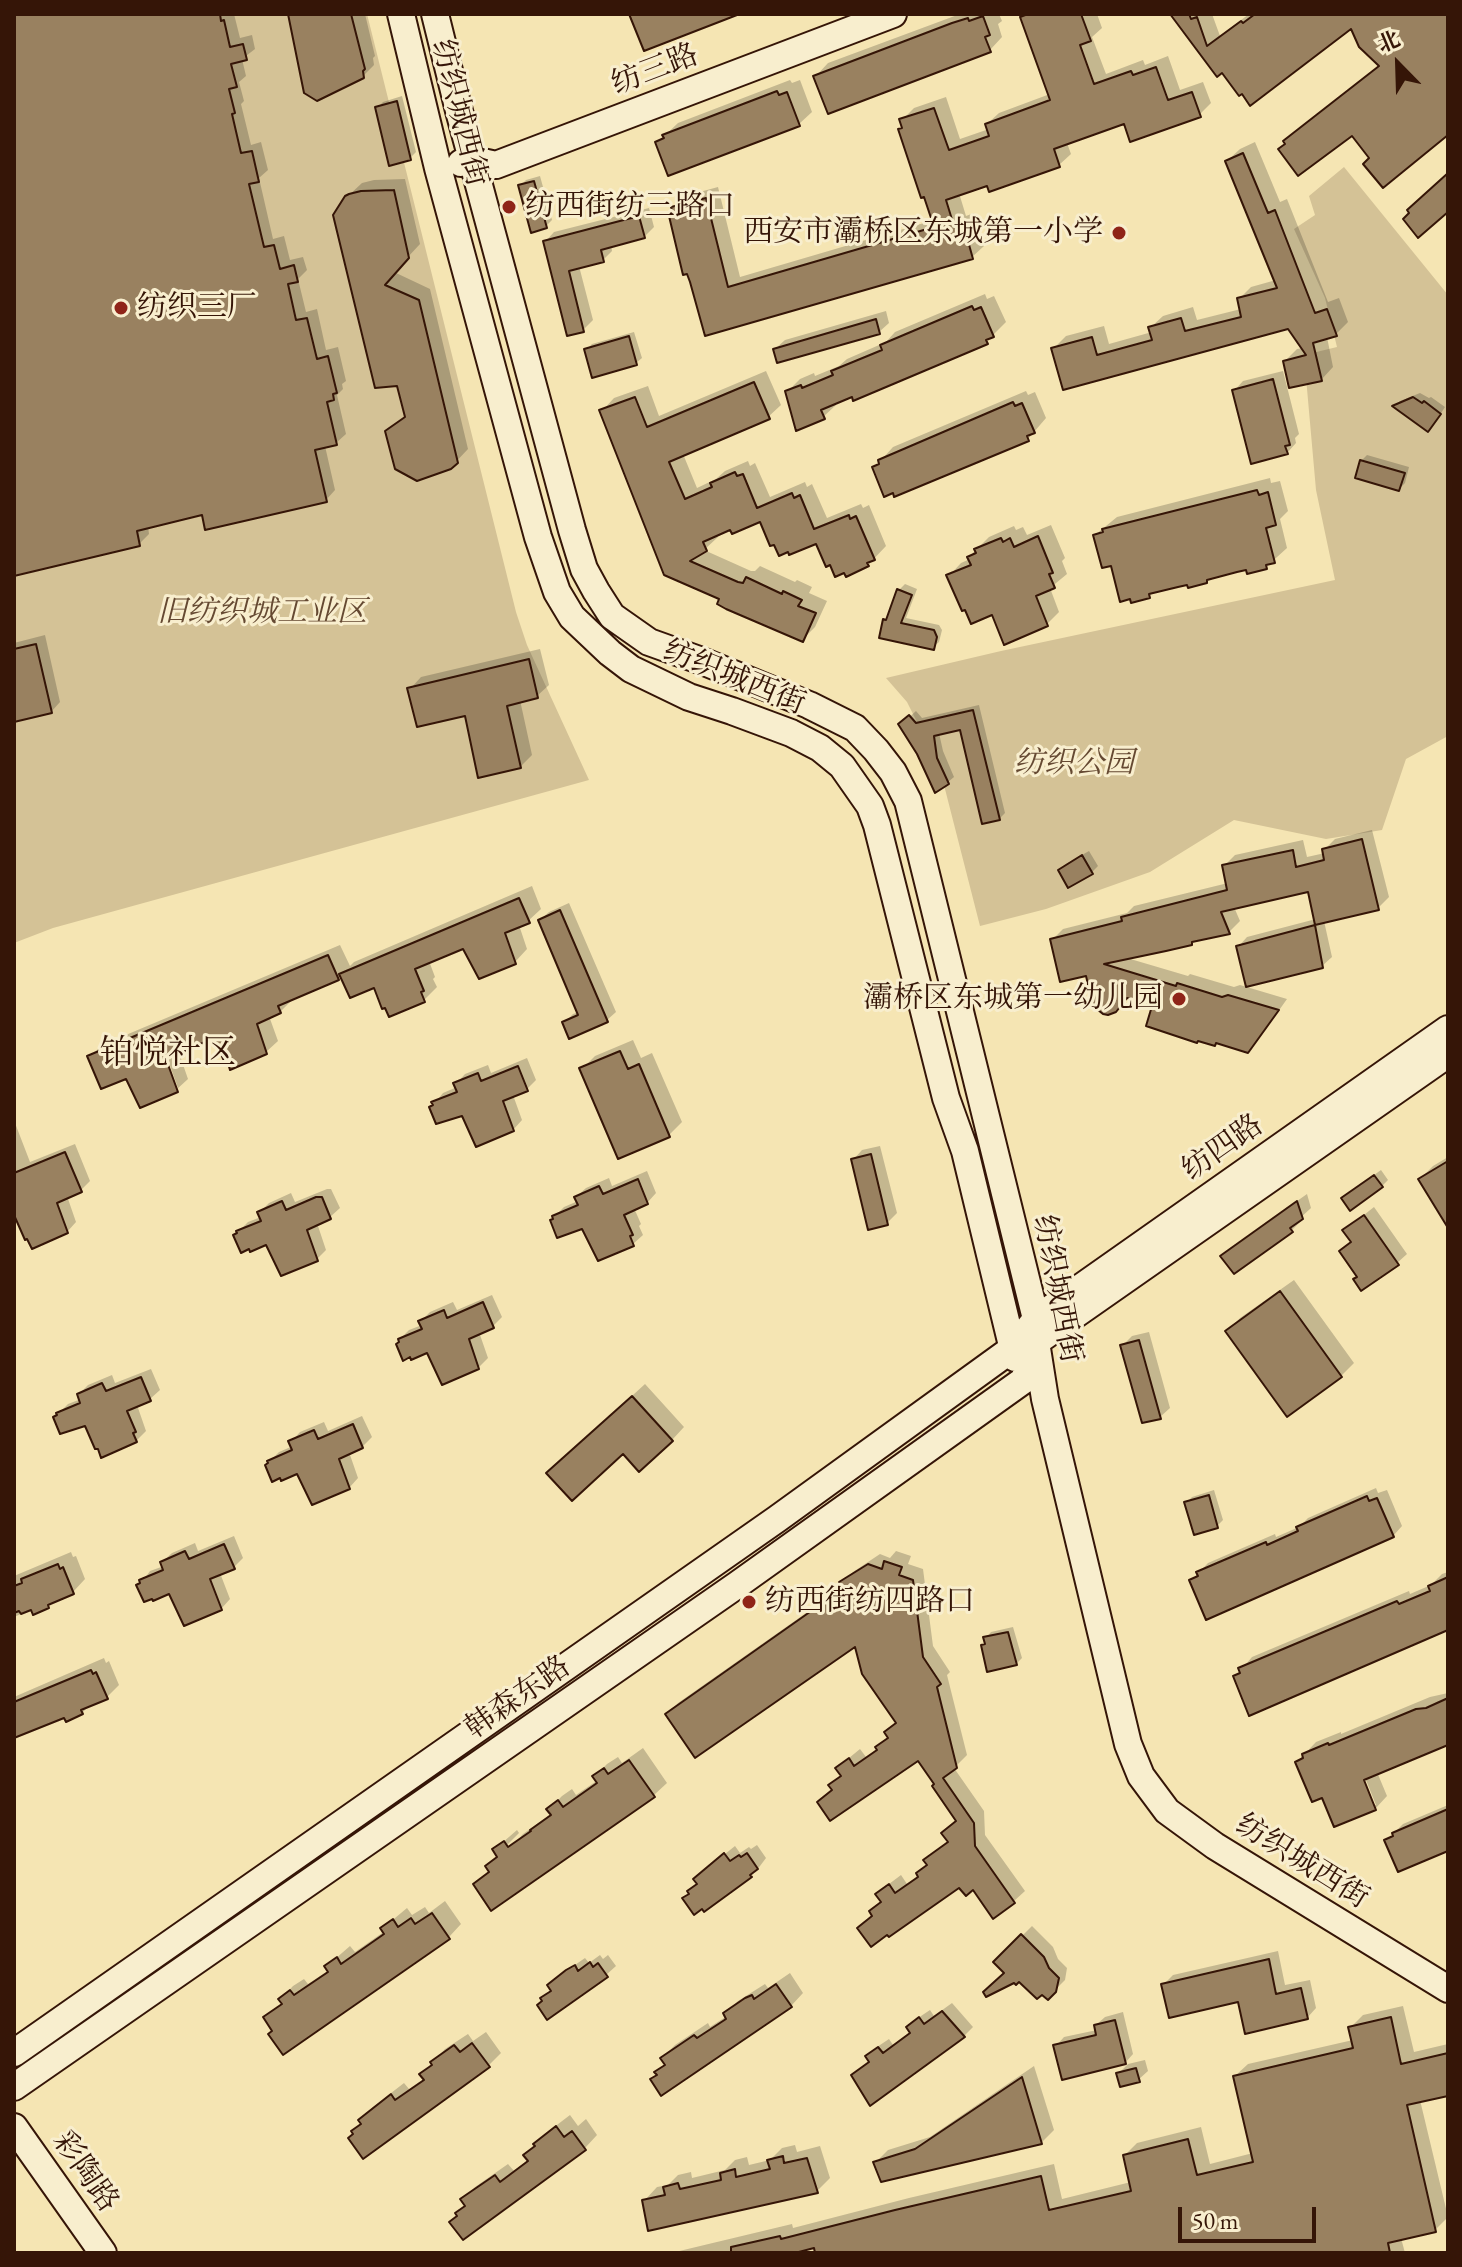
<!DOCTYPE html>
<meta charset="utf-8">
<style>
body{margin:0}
#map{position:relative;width:1462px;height:2267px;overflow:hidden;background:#f5e5b3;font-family:"EB Garamond","Noto Serif SC",serif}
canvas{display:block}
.frame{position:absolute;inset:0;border:16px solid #351507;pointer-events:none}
.north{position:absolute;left:1358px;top:24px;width:80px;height:80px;-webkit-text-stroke:6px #f8eece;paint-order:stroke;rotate:337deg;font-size:22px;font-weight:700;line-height:32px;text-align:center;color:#351507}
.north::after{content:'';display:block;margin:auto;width:28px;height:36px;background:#351507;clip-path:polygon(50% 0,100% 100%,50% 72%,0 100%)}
.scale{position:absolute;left:1178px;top:2207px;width:138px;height:36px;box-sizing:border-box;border:4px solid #351507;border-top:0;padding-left:10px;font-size:24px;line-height:28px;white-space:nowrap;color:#351507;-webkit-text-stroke:6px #f8eece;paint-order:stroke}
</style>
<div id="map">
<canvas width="1462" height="2267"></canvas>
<div class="frame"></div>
<div class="north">北</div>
<div class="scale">50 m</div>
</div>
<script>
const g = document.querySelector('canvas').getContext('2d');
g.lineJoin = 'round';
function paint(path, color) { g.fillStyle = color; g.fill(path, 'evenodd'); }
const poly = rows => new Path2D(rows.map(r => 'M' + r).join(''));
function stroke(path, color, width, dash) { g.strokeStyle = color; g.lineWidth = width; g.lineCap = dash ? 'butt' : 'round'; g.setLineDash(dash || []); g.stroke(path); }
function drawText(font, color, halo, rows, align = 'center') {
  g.font = font + ' "EB Garamond","Noto Serif SC",serif'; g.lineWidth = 6; g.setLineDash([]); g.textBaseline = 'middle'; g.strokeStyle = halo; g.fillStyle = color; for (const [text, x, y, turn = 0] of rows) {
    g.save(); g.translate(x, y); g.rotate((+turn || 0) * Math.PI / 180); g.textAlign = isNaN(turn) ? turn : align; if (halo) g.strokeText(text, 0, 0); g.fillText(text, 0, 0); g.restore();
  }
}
paint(poly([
 [14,14,367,14,516,612,527,645,589,780,53,928,14,943],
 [1344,167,1448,295,1448,736,1406,759,1382,830,1326,839,1234,820,1150,872,1046,909,980,926,945,789,928,744,907,702,886,678,1001,651,1335,580,1316,490,1304,355,1337,347,1325,298,1294,229,1315,215,1309,196]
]), '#d4c296');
paint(poly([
 [14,14,234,14,240,38,252,35,255,49,242,59,246,76,239,82,244,101,241,104,251,145,261,142,268,170,259,178,273,239,284,236,290,260,303,257,307,270,298,279,306,312,317,309,326,350,338,347,346,381,342,384,343,389,337,395,346,434,336,443,325,446,335,490,326,500,203,513,148,526,149,534,139,544,14,573],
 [290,14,365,14,375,56,373,58,374,65,363,76],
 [960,14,999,14,1002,21,998,24,1002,37,990,50,816,76,828,63],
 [1026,14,1097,14,1102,28,1092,37,1106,74,1143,60,1145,65,1168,56,1180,90,1203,82,1211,103,1199,115,1125,122,1067,143,1071,154,1059,165,988,183,959,193,966,216,974,213,984,246,972,257,707,333,673,208,685,196,718,187,740,277,934,220,902,120,914,108,946,97,960,139,989,129,987,124,999,113,1050,94,1022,18],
 [1172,14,1212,14,1220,36,1249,14,1448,14,1448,133,1372,158,1352,133,1287,143,1285,141,1298,129,1381,64,1352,26,1251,103],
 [790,80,792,83,800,80,812,112,799,124,658,142,678,123],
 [402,96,416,152,410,158,377,108,383,102],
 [1255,142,1280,202,1287,199,1328,302,1339,298,1348,322,1336,334,1327,337,1333,367,1321,380,1285,361,1297,349,1303,348,1289,327,1064,387,1054,348,1066,336,1104,326,1109,344,1152,332,1150,328,1163,316,1193,307,1197,320,1241,309,1239,299,1251,287,1276,280,1227,161,1240,149],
 [540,176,552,220,546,226,520,186,526,180],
 [405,179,420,244,394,272,430,289,468,449,450,468,388,432,407,415,347,197,362,183,374,180],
 [649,208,654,227,644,237,611,245,612,251,603,260,579,266,593,320,583,330,568,334,545,242,554,232],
 [985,294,987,299,994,296,1006,322,986,342,835,402,836,405,823,417,787,392,800,379,814,373,815,376,839,366,847,359,886,342,895,332],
 [886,311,889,323,879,332,775,349,785,340],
 [634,332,642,358,636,363,586,350,592,344],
 [766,371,781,405,768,417,683,454,697,488,716,479,725,471,748,461,750,466,755,463,770,497,805,482,807,487,812,484,827,518,861,504,863,508,869,505,886,546,868,565,817,541,761,520,717,534,718,537,704,550,751,571,755,571,760,566,795,582,797,580,812,587,809,593,827,601,815,627,802,640,721,598,666,573,602,411,614,398,648,386,659,416],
 [1283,371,1299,434,1295,438,1296,443,1287,453,1234,391,1243,381],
 [1026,391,1028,395,1035,392,1046,418,1028,439,874,468,893,447],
 [1420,393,1429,398,1431,397,1445,407,1434,424,1395,406,1400,401],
 [1367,455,1409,467,1405,483,1399,489,1361,461],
 [1270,478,1271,483,1280,481,1288,511,1280,519,1287,548,1266,567,1247,568,1211,577,1206,581,1189,583,1154,591,1149,596,1112,563,1095,535,1117,517],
 [1051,525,1065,558,1062,561,1067,574,1050,588,1059,612,1047,624,993,612,949,576,961,563,970,559,969,557,989,537,1014,526,1016,530,1023,527,1027,535],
 [905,584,917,589,906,618,939,625,942,630,939,642,933,647,885,620,890,616,899,590],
 [45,635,60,702,51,712,14,720,14,643],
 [540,649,549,685,537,696,520,700,532,755,520,767,466,713,410,689,421,677],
 [979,705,1005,813,999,819,962,728,939,733,943,751,954,777,948,782,919,753,901,725,916,711,922,718],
 [1372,830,1389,897,1378,908,1324,921,1332,957,1322,966,1238,947,1247,937,1316,919,1309,889,1234,907,1240,921,1229,932,1127,958,1188,976,1190,974,1234,987,1240,985,1287,999,1258,1040,1247,1051,1088,973,1052,940,1063,929,1127,913,1134,906,1228,883,1224,866,1235,855,1303,840,1307,857,1325,853,1324,850,1335,839],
 [1089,851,1098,866,1092,872,1060,870,1066,864],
 [532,886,541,909,528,921,519,925,527,949,515,962,464,946,429,961,435,977,433,979,437,987,424,1000,342,975,338,978,292,1000,280,1012,269,1016,278,1041,266,1052,215,1035,179,1053,188,1079,176,1090,127,1077,90,1057,102,1045,340,945,350,966,354,962],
 [164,1049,178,1088,174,1088,161,1051],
 [569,903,616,1012,607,1020,570,1036,565,1022,573,1014,579,1012,540,920,549,912],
 [633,1040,641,1058,652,1053,682,1122,669,1135,582,1069,595,1056],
 [527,1058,536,1080,527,1089,513,1095,522,1120,513,1130,434,1104,443,1093,457,1087,456,1084,465,1074,488,1065,491,1073],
 [15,1123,30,1162,75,1144,90,1181,81,1190,67,1196,76,1222,67,1232,14,1216],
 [880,1146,897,1213,887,1223,853,1160,862,1150],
 [1448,1157,1448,1224,1420,1179,1433,1166],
 [1381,1170,1388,1180,1382,1186,1349,1193],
 [647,1171,656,1193,647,1203,634,1208,641,1224,639,1226,643,1235,633,1244,599,1258,583,1227,555,1216,564,1207,578,1201,576,1197,586,1188,609,1178,612,1186],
 [327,1189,331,1189,340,1208,330,1217,317,1223,326,1250,317,1259,238,1232,248,1222,261,1217,259,1213,269,1203,291,1193,295,1202],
 [1307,1194,1311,1208,1299,1219,1301,1221,1291,1231,1223,1256,1232,1247],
 [1374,1207,1407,1254,1397,1263,1359,1276,1353,1241,1345,1230],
 [1294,1280,1354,1363,1341,1376,1228,1331,1240,1318],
 [492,1295,502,1317,493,1326,479,1332,488,1358,478,1368,401,1341,400,1339,409,1330,422,1325,421,1321,430,1312,453,1302,457,1310],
 [1149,1332,1170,1408,1160,1417,1122,1346,1132,1336],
 [151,1369,160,1390,150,1399,137,1405,146,1431,136,1441,86,1424,55,1417,68,1404,81,1399,79,1394,88,1385,112,1375,115,1383],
 [645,1384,684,1427,672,1440,624,1451,562,1460],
 [362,1416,372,1437,362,1447,349,1452,358,1478,349,1488,270,1461,279,1452,293,1446,291,1442,300,1432,324,1422,328,1431],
 [1376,1488,1378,1493,1387,1490,1402,1526,1393,1536,1192,1580,1208,1563,1275,1534,1276,1537,1299,1527,1308,1518],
 [1214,1490,1223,1520,1217,1526,1186,1503,1192,1497],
 [234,1536,243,1558,234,1567,220,1573,230,1599,221,1609,142,1582,150,1571,164,1566,162,1562,172,1553,195,1543,198,1551],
 [896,1551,911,1556,908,1564,923,1569,933,1646,950,1672,947,1675,967,1755,954,1768,984,1811,985,1835,1025,1891,1014,1901,993,1916,973,1888,960,1885,859,1928,874,1915,871,1911,882,1900,878,1894,889,1884,901,1875,907,1884,919,1875,918,1873,928,1863,926,1860,949,1840,944,1833,958,1819,919,1758,833,1789,831,1785,842,1774,838,1768,849,1758,860,1749,866,1757,878,1748,889,1736,887,1732,897,1721,856,1644,667,1714,678,1703,843,1587,842,1583,853,1572,880,1554,890,1558],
 [71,1552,73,1557,76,1556,85,1579,73,1592,55,1599,48,1606,33,1609,14,1617,14,1576],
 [1448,1572,1448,1628,1235,1677,1252,1657,1409,1591,1410,1594,1431,1585,1442,1574],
 [1013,1627,1022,1658,1016,1664,987,1643,986,1638,991,1632],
 [104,1658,106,1663,109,1661,119,1685,107,1697,90,1705,82,1713,65,1715,18,1735,14,1739,14,1697],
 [1448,1693,1448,1742,1377,1772,1387,1796,1375,1809,1323,1795,1297,1762,1316,1742,1341,1732,1341,1734,1430,1697],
 [1362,1770,1376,1805,1372,1805,1358,1771],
 [643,1748,667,1783,654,1795,492,1908,475,1884,490,1870,487,1866,498,1855,494,1850,517,1830,519,1833,506,1846,506,1852,523,1834,552,1813,549,1809,562,1796,572,1789,576,1795,598,1780,595,1776,607,1764,618,1757,622,1763],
 [1448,1805,1448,1848,1387,1840,1403,1824],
 [757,1845,766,1858,760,1866,751,1876,704,1909,689,1891,698,1883,705,1870,735,1846,740,1853,749,1847,751,1849],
 [445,1901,461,1924,449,1937,274,2030,266,2018,283,2002,281,1999,293,1986,304,1979,308,1984,329,1970,327,1966,350,1946,355,1952,385,1931,383,1928,407,1908,412,1915,425,1907,429,1913],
 [1032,1926,1053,1947,1058,1959,1067,1968,1065,1980,1048,1997,1006,1973,996,1962],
 [1278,1951,1285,1985,1310,1980,1316,2008,1307,2018,1240,2000,1164,1984,1173,1975],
 [600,1955,603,1959,608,1955,616,1966,606,1975,544,2000,543,1998,552,1989,559,1976,585,1958,589,1963],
 [790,1973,803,1993,791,2006,658,2074,657,2072,666,2063,662,2058,675,2045,708,2023,710,2027,727,2016,725,2014,738,2001,765,1984,768,1988],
 [952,2003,973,2027,964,2036,854,2076,871,2060,868,2056,877,2047,889,2039,893,2045,912,2031,918,2018,930,2010,934,2016],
 [1403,2006,1414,2052,1448,2044,1448,2094,1420,2100,1448,2217,1435,2230,1401,2238,1405,2253,866,2253,861,2235,779,2253,671,2253,792,2224,793,2228,909,2198,1054,2164,1062,2199,1131,2182,1125,2155,1137,2143,1201,2127,1210,2164,1253,2153,1235,2076,1248,2064,1353,2040,1350,2028,1363,2015],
 [1123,2012,1133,2054,1125,2063,1056,2046,1064,2037,1097,2030,1096,2025,1105,2017],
 [486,2032,501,2053,488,2066,362,2123,360,2120,373,2107,404,2083,409,2089,425,2078,422,2074,445,2049,468,2034,473,2041],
 [1145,2060,1148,2071,1138,2080,1119,2073,1128,2064],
 [1034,2066,1054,2130,1041,2143,875,2163,888,2150,930,2137],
 [570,2115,578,2126,586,2119,597,2135,585,2148,463,2237,459,2215,467,2205,463,2199,475,2187,508,2164,514,2171,529,2159,526,2155,536,2144,549,2131],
 [795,2145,797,2152,820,2146,830,2178,817,2191,645,2200,657,2187,668,2185,678,2175,691,2172,692,2178,725,2170,735,2160,747,2157,749,2165,770,2160,782,2148]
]), '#0003');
const building = poly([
 [14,14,220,14,221,21,224,20,230,47,243,44,247,60,231,64,237,87,229,89,235,113,232,114,241,153,252,151,259,182,249,184,264,247,274,245,280,269,294,265,298,282,288,284,296,320,307,318,317,359,328,356,337,393,333,394,334,400,327,402,337,445,315,450,327,502,205,530,202,515,137,531,140,546,14,576,14,14],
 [288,14,351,14,365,69,363,71,364,78,317,101,304,93,288,14],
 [629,14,737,14,737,15,644,51,629,14],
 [1028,14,1081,14,1091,41,1080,45,1094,84,1131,71,1133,75,1156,67,1168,100,1192,92,1201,117,1130,142,1124,124,1054,149,1060,167,989,192,987,186,946,200,954,226,963,223,973,259,705,336,690,282,687,274,683,275,678,254,669,216,673,215,671,207,706,198,728,287,934,227,924,197,921,198,898,129,902,128,899,119,934,108,949,150,989,136,985,124,1050,100,1020,17,1028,14],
 [1170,14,1189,14,1191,19,1197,17,1207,46,1241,21,1243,23,1255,14,1448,14,1448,135,1383,188,1363,164,1369,158,1352,136,1298,176,1278,149,1285,144,1283,141,1379,66,1359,47,1351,29,1250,106,1242,94,1239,96,1222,73,1217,77,1170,14],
 [983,16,990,35,985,37,991,52,828,114,813,76,952,23,968,18,969,21,983,16],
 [777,91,779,95,787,92,800,126,668,176,655,142,664,138,662,135,777,91],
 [397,101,411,160,389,166,375,107,397,101],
 [1243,153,1268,213,1275,210,1315,313,1327,309,1337,336,1313,343,1322,381,1289,388,1283,361,1306,355,1288,329,1063,390,1051,348,1092,337,1097,355,1152,340,1148,327,1181,318,1185,331,1241,317,1237,298,1277,288,1225,161,1243,153],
 [1448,173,1448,212,1418,238,1403,219,1409,213,1407,210,1448,173],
 [534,181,547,228,531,233,518,185,534,181],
 [394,190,409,258,385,285,419,300,458,463,451,469,417,481,395,469,385,431,405,417,397,386,375,388,333,215,345,196,349,194,361,191,394,190],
 [639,216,645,238,601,250,604,262,569,271,584,332,567,336,543,241,639,216],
 [972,306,974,310,981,307,994,337,986,340,988,344,853,401,852,397,821,410,825,419,796,431,785,391,801,385,802,388,833,375,831,371,882,350,880,345,972,306],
 [876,319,880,334,777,363,773,349,876,319],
 [629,336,637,365,592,378,584,349,629,336],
 [1273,379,1290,445,1285,446,1288,454,1251,464,1232,390,1273,379],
 [754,382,770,419,669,462,685,499,712,487,710,483,735,472,737,476,743,474,757,508,792,493,794,498,800,495,814,529,849,515,850,519,856,516,875,560,867,563,869,566,846,577,844,573,835,577,830,565,826,567,816,544,789,555,788,552,779,556,774,545,770,546,760,522,732,534,730,530,703,542,707,551,690,561,738,582,743,583,746,577,782,594,783,591,802,600,798,606,816,613,803,642,726,609,717,604,719,599,664,575,599,410,635,397,647,427,754,382],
 [1413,397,1422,403,1424,401,1441,414,1428,432,1392,406,1413,397],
 [1013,402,1015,406,1022,403,1035,433,1027,436,1029,441,894,497,893,493,884,497,872,467,879,464,878,460,1013,402],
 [1360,460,1405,473,1399,491,1355,478,1360,460],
 [1257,490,1259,495,1268,492,1276,525,1266,528,1275,563,1266,565,1267,569,1247,574,1246,570,1237,572,1207,580,1207,583,1188,588,1187,585,1178,587,1149,594,1150,598,1131,603,1130,599,1120,602,1111,566,1102,568,1093,535,1103,532,1102,529,1257,490],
 [1038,536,1053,573,1049,574,1055,588,1036,596,1048,626,1004,645,992,615,971,624,965,610,962,611,946,575,971,565,967,557,976,553,974,549,1001,538,1003,542,1010,538,1014,547,1038,536],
 [897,589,912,595,901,623,934,630,937,637,934,650,879,638,883,619,886,620,897,589],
 [36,644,52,713,14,722,14,649,36,644],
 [529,659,538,698,507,706,521,768,478,778,465,716,417,727,407,688,529,659],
 [973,710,1000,820,982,824,960,730,934,736,937,758,949,784,935,793,917,754,898,724,909,715,916,723,973,710],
 [1362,839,1379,910,1315,925,1308,892,1221,912,1230,934,1192,942,1192,945,1166,951,1104,964,1176,986,1177,983,1222,997,1228,995,1279,1010,1248,1053,1216,1043,1215,1046,1198,1041,1197,1043,1146,1026,1152,1006,1127,998,1116,1012,1108,1015,1103,1014,1093,1006,1086,976,1060,982,1050,939,1122,921,1121,917,1227,890,1222,865,1293,850,1296,867,1324,860,1322,849,1362,839],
 [1082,855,1093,874,1068,888,1058,870,1082,855],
 [519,898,530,923,505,933,516,964,479,979,463,949,415,969,424,991,421,992,425,1002,389,1017,385,1008,382,1009,374,988,350,998,339,974,519,898],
 [560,910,608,1022,569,1039,562,1022,578,1015,538,920,560,910],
 [1315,925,1323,968,1246,987,1236,946,1315,925],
 [328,955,339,980,278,1006,281,1013,257,1024,267,1054,230,1070,227,1060,224,1061,214,1038,166,1059,178,1092,140,1108,126,1079,101,1089,87,1056,328,955],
 [620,1051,628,1069,639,1064,670,1137,618,1159,579,1068,620,1051],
 [518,1066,528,1091,503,1101,514,1131,476,1147,462,1116,436,1124,429,1107,433,1105,431,1102,457,1092,453,1083,478,1073,481,1081,518,1066],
 [65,1152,82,1192,57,1203,68,1233,32,1249,27,1239,25,1240,14,1215,14,1173,65,1152],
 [871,1154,888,1225,868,1230,851,1159,871,1154],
 [1448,1161,1448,1228,1418,1179,1448,1161],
 [1374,1175,1383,1187,1350,1211,1341,1198,1374,1175],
 [638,1179,648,1204,624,1215,633,1235,630,1236,634,1246,598,1261,582,1229,557,1238,550,1220,553,1219,552,1216,578,1205,574,1197,599,1186,603,1194,638,1179],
 [316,1197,322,1197,331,1219,307,1230,318,1261,281,1276,266,1245,250,1252,249,1249,241,1253,233,1235,237,1233,236,1231,261,1221,257,1212,282,1201,286,1210,316,1197],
 [1297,1201,1303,1219,1290,1228,1293,1232,1234,1274,1220,1256,1297,1201],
 [1364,1215,1399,1265,1361,1291,1353,1279,1357,1277,1339,1251,1351,1242,1342,1230,1364,1215],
 [1280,1291,1342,1377,1287,1417,1225,1331,1280,1291],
 [483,1302,494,1328,469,1339,479,1369,442,1385,427,1353,411,1360,410,1357,403,1361,396,1344,399,1342,398,1339,422,1329,418,1321,444,1310,447,1318,483,1302],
 [1139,1340,1161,1419,1142,1423,1120,1345,1139,1340],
 [141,1377,151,1401,127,1411,136,1432,133,1433,137,1442,101,1458,98,1449,95,1449,85,1426,60,1434,53,1417,57,1415,56,1413,80,1403,77,1394,102,1383,106,1391,141,1377],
 [632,1396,673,1441,639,1472,623,1454,572,1501,546,1473,632,1396],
 [353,1424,363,1448,339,1459,350,1489,312,1505,297,1474,281,1481,280,1478,272,1482,265,1465,268,1463,267,1461,292,1450,288,1441,314,1430,318,1439,353,1424],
 [1209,1495,1218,1528,1194,1535,1184,1502,1209,1495],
 [1367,1496,1369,1501,1377,1498,1394,1537,1206,1620,1189,1580,1198,1576,1196,1572,1266,1542,1267,1545,1298,1531,1296,1527,1367,1496],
 [224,1544,235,1569,210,1579,222,1610,184,1626,169,1594,153,1601,152,1599,144,1602,136,1585,140,1583,139,1580,163,1570,160,1562,185,1551,189,1559,224,1544],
 [884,1561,902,1567,899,1575,913,1580,923,1657,941,1684,937,1687,957,1768,943,1778,974,1823,975,1846,1015,1903,993,1919,973,1890,966,1896,959,1888,889,1937,887,1935,871,1947,857,1928,872,1916,869,1911,881,1902,875,1894,889,1884,895,1893,918,1877,916,1873,927,1865,923,1860,948,1842,941,1833,956,1821,932,1786,934,1784,918,1761,830,1821,817,1802,832,1790,828,1785,841,1776,835,1768,849,1758,854,1766,877,1750,875,1747,888,1738,884,1732,896,1723,862,1674,855,1647,695,1758,665,1714,841,1590,839,1582,868,1564,882,1569,884,1561],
 [58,1564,60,1569,63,1567,74,1594,48,1605,49,1608,33,1615,31,1610,21,1614,19,1611,14,1613,14,1586,22,1583,21,1579,58,1564],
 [1448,1577,1448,1630,1249,1716,1233,1676,1240,1673,1238,1668,1397,1601,1399,1604,1430,1591,1428,1586,1448,1577],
 [1008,1632,1017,1665,987,1672,981,1645,985,1644,983,1637,1008,1632],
 [91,1670,93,1674,96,1672,108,1699,81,1710,83,1714,66,1722,64,1718,14,1738,14,1702,91,1670],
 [1448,1698,1448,1745,1364,1780,1376,1810,1334,1827,1322,1798,1312,1802,1295,1762,1303,1758,1302,1754,1328,1743,1329,1745,1416,1709,1426,1708,1448,1698],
 [629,1760,655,1797,491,1911,473,1884,489,1872,485,1866,497,1857,492,1849,504,1841,508,1847,531,1831,530,1830,551,1815,546,1809,558,1800,563,1807,597,1783,592,1776,604,1768,608,1774,629,1760],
 [1448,1809,1448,1851,1398,1872,1384,1840,1393,1836,1392,1833,1448,1809],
 [724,1853,730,1861,739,1855,741,1857,747,1853,758,1869,750,1875,752,1877,704,1912,702,1909,694,1915,682,1898,689,1894,687,1891,697,1884,693,1879,724,1853],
 [432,1913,450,1939,283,2055,268,2034,272,2031,263,2017,282,2004,278,1999,290,1990,294,1995,328,1972,324,1966,337,1957,341,1964,384,1934,380,1928,393,1919,398,1927,411,1918,415,1924,432,1913],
 [1021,1934,1044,1957,1049,1968,1059,1978,1056,1992,1048,2000,1042,1995,1037,1999,1019,1982,1016,1985,1014,1983,986,1997,983,1992,1004,1973,993,1962,1021,1934],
 [1269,1959,1276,1994,1301,1988,1308,2019,1245,2034,1238,2002,1169,2018,1161,1984,1269,1959],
 [590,1962,593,1967,598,1963,608,1977,547,2020,537,2005,542,2001,540,1998,551,1991,547,1985,566,1970,575,1965,578,1971,590,1962],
 [776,1984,792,2007,661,2096,650,2079,657,2075,654,2072,665,2065,660,2058,694,2035,697,2038,726,2019,723,2013,745,1998,752,1995,754,1999,776,1984],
 [942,2011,965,2037,870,2106,851,2075,869,2062,865,2056,878,2047,883,2053,910,2033,906,2027,919,2017,924,2024,942,2011],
 [1391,2017,1401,2064,1448,2053,1448,2096,1407,2105,1436,2232,1388,2243,1390,2253,815,2253,814,2248,795,2253,731,2253,731,2247,780,2236,781,2239,895,2210,1041,2176,1049,2210,1131,2191,1123,2155,1188,2139,1197,2175,1253,2162,1233,2076,1353,2048,1348,2027,1391,2017],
 [1115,2020,1126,2064,1062,2080,1053,2045,1096,2035,1094,2025,1115,2020],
 [472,2043,490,2067,363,2159,348,2138,353,2134,351,2131,361,2124,358,2120,391,2094,395,2100,424,2080,419,2074,432,2065,430,2062,454,2045,460,2052,472,2043],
 [1136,2068,1140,2082,1120,2087,1116,2073,1136,2068],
 [1022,2077,1042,2144,881,2182,873,2162,915,2149,1022,2077],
 [556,2126,564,2137,572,2131,586,2150,463,2240,449,2222,457,2216,455,2213,465,2206,460,2199,495,2175,500,2182,528,2161,523,2155,535,2146,533,2144,556,2126],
 [783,2156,784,2163,807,2158,818,2193,648,2231,642,2200,665,2195,663,2187,678,2183,680,2189,721,2180,720,2173,735,2169,736,2177,770,2169,767,2160,783,2156]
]);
paint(building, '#998160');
stroke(building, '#351507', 2);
const secondary = poly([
 [401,14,438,168,538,537,557,592,572,617,610,653,631,669,689,697,732,711,791,733,820,748,842,766,870,806,877,825,946,1098,965,1151,1015,1358],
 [435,14,459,111,572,530,584,569,596,591,612,616,649,642,702,661,809,705,855,728,876,750,893,772,908,801,1036,1319,1036,1342,1045,1399,1128,1744,1141,1776,1167,1811,1215,1846,1448,1989],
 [461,163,473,160,496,165,893,14],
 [14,2053,777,1519,1012,1349,1036,1319,1448,1029],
 [14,2087,737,1585,1024,1380,1036,1342,1448,1054],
 [14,2127,103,2253]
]);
stroke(secondary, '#351507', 30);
stroke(secondary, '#f8eece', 26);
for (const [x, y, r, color] of [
 [509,207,8,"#8f2418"],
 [1119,233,8,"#8f2418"],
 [121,308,8,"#8f2418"],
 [1179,999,8,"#8f2418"],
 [749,1602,8,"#8f2418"]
]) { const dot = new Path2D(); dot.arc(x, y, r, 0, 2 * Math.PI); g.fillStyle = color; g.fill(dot); stroke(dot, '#f8eece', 3); }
drawText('30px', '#351507', '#f8eece', [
 ["纺三路",655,70,-21],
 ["纺织城西街",459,113,76],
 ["纺织城西街",734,678,22],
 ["纺四路",1223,1148,-35],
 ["纺织城西街",1057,1289,79],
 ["韩森东路",518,1698,-35],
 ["纺织城西街",1302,1862,32],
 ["彩陶路",85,2172,55]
]);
drawText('30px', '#351507', '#f8eece', [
 ["纺西街纺三路口",525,207],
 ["西安市灞桥区东城第一小学",1103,233,"right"],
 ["纺织三厂",137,308],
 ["灞桥区东城第一幼儿园",1163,999,"right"],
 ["纺西街纺四路口",765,1602]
], 'left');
drawText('italic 30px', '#654932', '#f8eece', [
 ["旧纺织城工业区",262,613],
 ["纺织公园",1074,764]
]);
drawText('34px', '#351507', '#f8eece', [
 ["铂悦社区",168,1054]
]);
</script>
